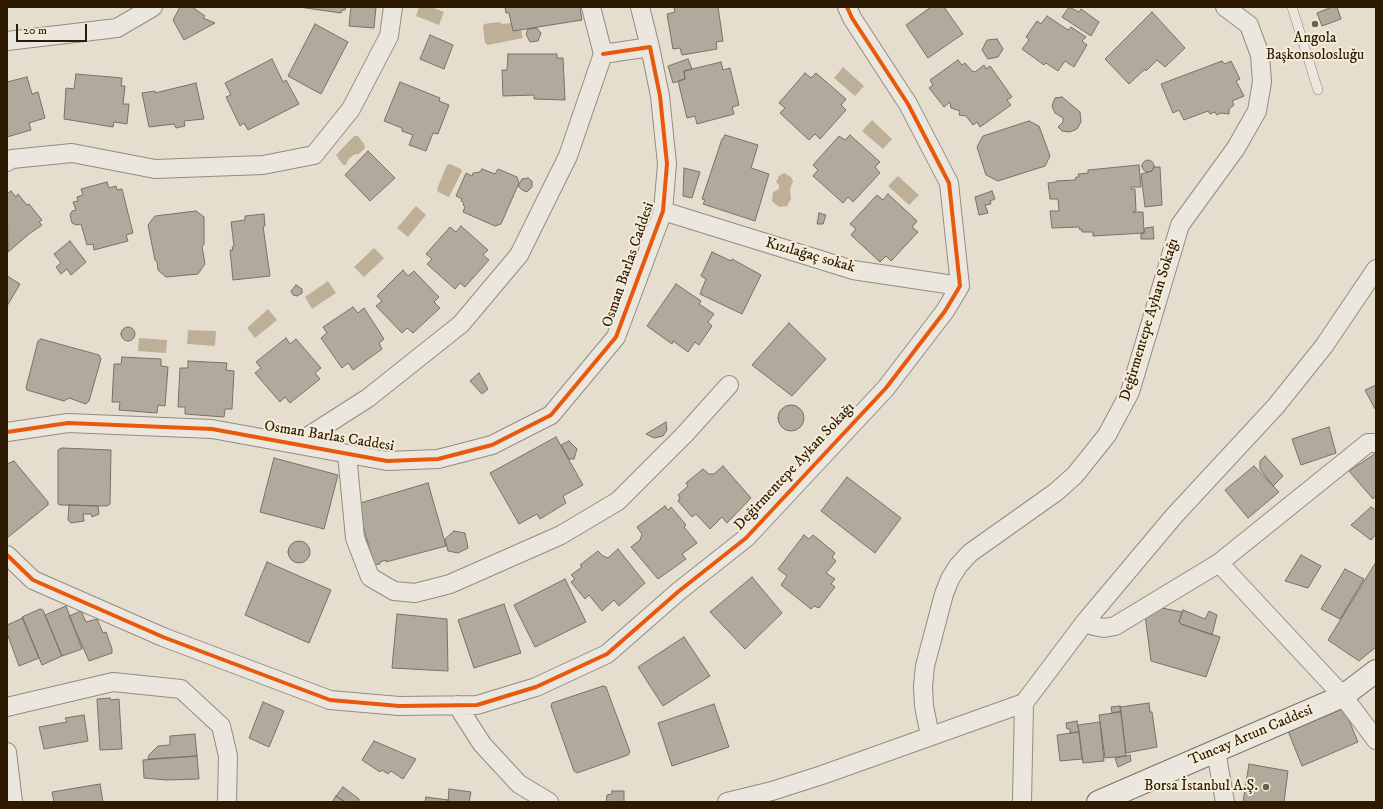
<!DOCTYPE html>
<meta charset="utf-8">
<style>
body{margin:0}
#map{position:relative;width:1383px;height:809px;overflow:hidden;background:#e5dece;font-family:"IM FELL DW Pica",serif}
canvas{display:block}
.frame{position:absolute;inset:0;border:8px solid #2d1a00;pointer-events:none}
.scale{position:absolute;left:16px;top:24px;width:71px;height:18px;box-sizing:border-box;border:2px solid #2d1a00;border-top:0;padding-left:5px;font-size:12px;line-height:14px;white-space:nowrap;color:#2d1a00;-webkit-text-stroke:3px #f5ecd9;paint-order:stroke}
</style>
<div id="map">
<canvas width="1383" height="809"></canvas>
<div class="frame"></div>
<div class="scale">20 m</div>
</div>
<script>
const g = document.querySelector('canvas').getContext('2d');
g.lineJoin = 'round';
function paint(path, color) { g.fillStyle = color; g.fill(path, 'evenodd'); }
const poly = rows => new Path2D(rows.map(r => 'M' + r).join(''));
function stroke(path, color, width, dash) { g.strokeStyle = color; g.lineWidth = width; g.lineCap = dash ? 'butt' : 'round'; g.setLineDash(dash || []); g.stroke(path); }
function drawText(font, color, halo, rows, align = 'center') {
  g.font = font + ' "IM FELL DW Pica",serif'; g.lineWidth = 4; g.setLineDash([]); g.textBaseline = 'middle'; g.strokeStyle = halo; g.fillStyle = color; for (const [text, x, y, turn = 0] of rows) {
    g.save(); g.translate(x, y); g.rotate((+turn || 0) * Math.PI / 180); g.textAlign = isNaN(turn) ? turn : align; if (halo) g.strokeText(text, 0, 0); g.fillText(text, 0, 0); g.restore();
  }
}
paint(poly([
 [419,7,431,7,444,12,439,25,416,16],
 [499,22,502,24,512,23,513,31,521,30,523,38,488,45,485,43,483,27,484,24],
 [843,67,864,86,855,96,834,78],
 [872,120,892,139,883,149,862,131],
 [354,136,358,136,364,144,365,148,359,154,353,155,348,160,346,165,343,165,336,155],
 [450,164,461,169,462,171,449,197,438,192,437,189,447,165],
 [784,173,791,177,793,181,790,190,791,199,787,206,779,207,772,201,773,192,779,189,779,185,776,182,779,176],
 [898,176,919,195,909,205,888,186],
 [416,206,426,215,408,237,397,228],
 [374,248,384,258,364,277,354,267],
 [328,281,336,293,312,309,305,297],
 [268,309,277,320,255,338,247,328],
 [188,330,216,331,215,346,187,344],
 [139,338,167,340,166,353,138,351]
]), '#beb098');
const building = poly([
 [180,7,192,7,205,16,203,18,215,23,184,40,173,20,180,7],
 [299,7,346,7,345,10,342,10,341,13,299,7],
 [351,7,376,7,374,28,349,26,351,7],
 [505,7,580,7,582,20,513,31,509,13,506,13,505,7],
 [674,7,718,7,723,41,716,42,717,49,682,55,680,48,673,49,667,14,675,12,674,7],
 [931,7,944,7,963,34,928,58,906,25,931,7],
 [1069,7,1079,12,1081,9,1099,22,1091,36,1062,17,1069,7],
 [1332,7,1337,7,1341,19,1322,26,1317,13,1332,7],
 [1152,12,1185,48,1165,67,1157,60,1146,71,1145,69,1129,84,1105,59,1152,12],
 [1047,16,1068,30,1071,27,1086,37,1082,41,1087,45,1074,67,1065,61,1058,71,1046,63,1044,65,1022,49,1029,40,1026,37,1037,21,1041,24,1047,16],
 [315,24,348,42,321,94,288,76,315,24],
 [537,28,541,33,538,41,530,42,526,34,528,29,537,28],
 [430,35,453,45,444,69,420,59,430,35],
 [997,39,1003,49,998,57,988,59,982,50,987,40,997,39],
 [508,54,557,54,557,58,563,58,565,100,534,99,534,95,503,96,502,70,507,70,508,54],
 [272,59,283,82,286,80,299,104,248,130,244,123,240,126,226,97,231,95,225,83,272,59],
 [688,59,692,69,684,71,685,79,673,83,668,66,688,59],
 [958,60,962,65,965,63,972,71,975,72,984,65,986,69,990,66,1012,97,1007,100,1011,105,980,127,977,122,973,125,966,116,959,115,960,111,951,108,950,102,944,107,929,88,933,85,930,80,958,60],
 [1222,61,1225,64,1231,61,1240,79,1236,81,1244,96,1232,101,1234,105,1229,109,1229,114,1221,113,1217,115,1215,112,1210,114,1208,111,1184,120,1179,110,1173,113,1161,84,1222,61],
 [721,62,723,70,730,68,739,105,732,107,734,114,697,124,695,116,687,118,678,81,685,79,684,71,721,62],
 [805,73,811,78,816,73,846,99,841,105,846,110,820,139,815,134,809,140,780,113,785,108,779,103,805,73],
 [76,74,122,78,121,86,125,86,123,104,129,104,127,124,114,122,113,127,64,119,66,88,74,89,76,74],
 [27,77,32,94,38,92,45,118,29,123,31,130,7,137,7,82,27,77],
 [400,82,440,98,439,101,449,105,438,134,433,133,426,151,409,145,413,135,402,131,402,128,384,121,400,82],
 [196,83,204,119,184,121,185,126,176,128,174,124,149,127,142,93,155,91,155,93,196,83],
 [1062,97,1080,112,1081,122,1077,129,1070,132,1062,131,1058,127,1063,122,1063,118,1055,113,1052,106,1055,98,1062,97],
 [1029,121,1039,126,1050,156,1045,166,998,181,986,175,977,147,983,136,1029,121],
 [725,135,758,145,751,168,769,174,755,221,703,204,705,200,702,199,722,139,723,139,725,135],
 [850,135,880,162,875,167,880,173,853,202,848,197,843,203,813,176,818,170,813,165,839,136,845,140,850,135],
 [368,151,395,178,370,201,345,175,368,151],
 '1142 166a6 6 0 1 1 12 0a6 6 0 1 1-12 0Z',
 [1139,165,1141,187,1131,187,1131,189,1135,189,1136,211,1133,212,1143,212,1144,233,1093,236,1093,232,1082,232,1082,229,1080,230,1079,227,1052,228,1050,211,1059,211,1058,199,1050,199,1048,183,1056,182,1056,181,1075,180,1076,177,1079,177,1078,174,1088,173,1088,170,1139,165],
 [1154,167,1160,167,1162,205,1145,207,1141,174,1152,171,1154,167],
 [684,168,700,172,692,198,683,196,684,168],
 [482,169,495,174,498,169,517,177,519,183,501,224,495,226,463,212,465,207,463,205,464,203,461,201,462,199,456,196,466,173,472,176,473,173,480,172,482,169],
 [528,178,532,181,532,187,527,192,522,190,518,186,522,179,528,178],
 [107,182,109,188,116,186,117,190,122,189,133,233,126,235,128,241,94,250,93,244,87,245,81,224,76,225,72,223,70,215,72,211,76,210,73,202,78,201,77,197,83,195,81,189,107,182],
 [11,191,16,197,18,194,27,205,29,204,42,220,39,222,42,225,29,234,8,252,7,194,11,191],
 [992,191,995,199,990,201,991,204,985,205,988,213,979,215,975,197,992,191],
 [888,194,917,221,912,227,918,232,891,261,886,256,880,262,851,235,856,229,850,224,877,195,883,200,888,194],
 [196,211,204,217,204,244,202,247,205,264,198,274,166,277,158,270,157,262,155,260,148,225,155,216,196,211],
 [819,213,826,215,823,224,817,224,819,213],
 [264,214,265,226,263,226,270,276,233,280,230,250,233,250,232,247,234,246,231,222,245,220,245,216,264,214],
 [461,226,488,250,483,255,489,260,465,287,460,283,455,289,427,264,432,259,426,254,450,227,456,232,461,226],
 [1153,227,1154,239,1141,239,1141,233,1144,233,1145,228,1153,227],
 [70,241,86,262,71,275,67,269,61,274,56,267,61,263,54,254,70,241],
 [712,252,731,261,732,259,761,275,742,314,700,294,706,279,701,276,712,252],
 [403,270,408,276,414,271,439,297,434,302,440,308,413,333,407,328,402,333,376,306,382,301,377,296,403,270],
 [7,276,20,284,7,306,7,276],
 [676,284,701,301,699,304,714,314,708,322,712,326,699,345,695,342,688,352,673,341,672,344,647,326,676,284],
 [296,285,302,289,302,293,297,296,293,295,291,291,296,285],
 [353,307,358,313,364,308,384,339,379,343,382,349,353,370,348,363,342,368,321,338,327,333,323,327,353,307],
 [789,323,826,359,792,396,752,365,789,323],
 '121 334a7 7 0 1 1 14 0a7 7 0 1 1-14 0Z',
 [286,338,290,344,296,339,321,368,315,373,320,379,290,403,285,397,280,402,255,373,261,368,256,362,286,338],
 [41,339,99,355,101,359,89,401,86,404,69,398,64,401,27,390,26,388,38,341,41,339],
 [122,357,161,359,161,366,168,367,165,406,158,405,157,413,119,410,120,402,112,402,114,364,121,364,122,357],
 [188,361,227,363,226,370,234,371,232,409,225,409,224,417,185,414,185,407,178,407,180,368,188,368,188,361],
 [479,373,488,389,482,394,470,381,479,373],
 [1376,385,1376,408,1375,409,1365,390,1376,385],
 '778 418a13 13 0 1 1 26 0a13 13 0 1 1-26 0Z',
 [666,422,667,430,663,436,654,438,646,434,666,422],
 [1329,427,1336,453,1301,465,1292,439,1329,427],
 [556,437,583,485,563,496,566,503,540,519,537,514,519,524,490,473,556,437],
 [569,441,577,449,574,459,569,459,561,445,569,441],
 [62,448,111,450,110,504,107,506,61,505,58,504,58,450,62,448],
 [1376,453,1376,495,1373,499,1349,471,1376,453],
 [1265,456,1283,476,1273,486,1260,469,1260,461,1265,456],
 [274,458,338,475,324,529,260,512,274,458],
 [14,461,48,502,48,505,7,538,7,464,14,461],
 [723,466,751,498,727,523,722,517,710,529,696,514,692,517,678,501,680,498,678,495,688,486,686,483,703,469,709,474,714,474,723,466],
 [1254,466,1279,492,1248,518,1225,490,1254,466],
 [847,477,901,518,875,553,821,511,847,477],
 [428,483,446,546,386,562,386,560,380,562,380,564,374,565,357,504,428,483],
 [69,505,98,506,99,514,92,517,91,514,83,514,84,521,71,523,68,520,69,505],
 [665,506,668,510,671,507,686,525,684,527,697,543,682,554,686,559,658,579,631,547,640,540,642,534,637,527,665,506],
 [1371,507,1376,510,1376,534,1371,540,1351,525,1371,507],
 [454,531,465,533,468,548,458,553,448,551,445,539,454,531],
 [804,535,809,539,813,535,835,553,832,557,836,561,826,573,835,579,831,584,835,587,819,608,814,606,811,609,781,585,787,576,778,569,804,535],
 '288 552a11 11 0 1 1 22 0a11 11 0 1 1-22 0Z',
 [618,549,645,583,619,606,614,600,602,611,589,595,585,599,571,582,575,579,571,575,582,567,580,565,598,551,603,556,608,558,618,549],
 [1301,555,1321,566,1308,588,1285,581,1301,555],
 [267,562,331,590,309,643,245,615,267,562],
 [1376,562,1376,647,1359,661,1328,640,1376,562],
 [1345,569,1364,579,1340,619,1321,609,1345,569],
 [752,577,782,613,745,649,710,612,752,577],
 [565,579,586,622,535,647,514,605,565,579],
 [504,604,521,653,474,668,458,620,504,604],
 [66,606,82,649,62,656,45,615,66,606],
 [1157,607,1182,612,1179,622,1181,624,1220,637,1206,677,1151,661,1145,615,1157,607],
 [40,609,43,610,62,656,42,665,22,617,40,609],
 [1183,610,1205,619,1209,611,1217,615,1212,635,1181,624,1179,622,1183,610],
 [81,611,86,622,97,619,103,633,106,632,112,649,112,653,89,661,69,616,81,611],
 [397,614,447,619,448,671,392,668,397,614],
 [23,618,39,658,19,666,7,633,7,625,23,618],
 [684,637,710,676,663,706,638,667,684,637],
 [603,686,606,687,630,752,628,755,577,773,574,771,551,706,552,703,603,686],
 [110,698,111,700,119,699,122,749,100,750,97,699,110,698],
 [263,702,284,711,269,747,249,738,263,702],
 [1149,703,1150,712,1152,712,1157,747,1126,753,1120,707,1149,703],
 [714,704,729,747,672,766,658,723,714,704],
 [1120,706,1121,711,1112,713,1111,707,1120,706],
 [1344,708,1358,742,1302,766,1288,731,1344,708],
 [1121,712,1126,756,1105,758,1099,715,1121,712],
 [84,715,88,741,44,749,39,727,67,722,65,718,84,715],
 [1077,721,1079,732,1070,733,1070,729,1067,729,1066,723,1077,721],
 [1100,722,1104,761,1083,763,1078,725,1100,722],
 [1079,732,1082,759,1060,761,1057,735,1079,732],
 [195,734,197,756,148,759,149,755,158,746,170,745,170,736,195,734],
 [374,741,416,759,403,779,391,771,388,774,382,770,380,772,362,760,374,741],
 [1130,755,1131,761,1118,767,1115,758,1130,755],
 [197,756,199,779,166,780,144,778,143,760,197,756],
 [1249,764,1288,771,1284,802,1243,802,1249,764],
 [100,784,103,802,54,802,52,792,100,784],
 [343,787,359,799,359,802,345,802,336,796,343,787],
 [449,789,471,792,469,802,448,802,449,789],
 [612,791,624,791,624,802,606,802,607,795,612,794,612,791],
 [336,796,345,802,332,802,336,796],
 [426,797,448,800,448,802,425,802,426,797]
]);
paint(building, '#b0a99c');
stroke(building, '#787165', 1);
const lane = poly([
 [1292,7,1318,90]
]);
const street = poly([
 [640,7,650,47],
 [7,41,117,28,153,7],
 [7,162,12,159,72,153,155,169,263,165,314,155,351,109,389,36,393,7],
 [663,211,853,270,960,286],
 [7,432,68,423,212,429,387,461,438,459,492,445,551,415,616,337,663,211,667,164,660,96,650,47,603,54],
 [296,444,368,398,461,324,519,255,568,156,603,54,591,7],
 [347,454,355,538,370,577,394,591,415,593,450,584,561,535,618,501,685,434,729,385],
 [7,555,33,580,163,637,330,700,399,706,477,705,536,687,607,654,679,591,746,538,886,388,945,311,960,286,949,183,908,104,852,18,847,7],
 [1219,563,1368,443,1376,443],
 [1085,622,1094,626,1104,628,1115,626,1219,563,1343,696,1376,740],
 [457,705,482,744,519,784,549,802],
 [7,707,113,682,181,689,221,726,228,756,227,802],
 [930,736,924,706,923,686,925,666,944,594,950,579,958,566,970,553,1056,492,1075,475,1107,435,1130,392,1180,225,1236,148,1257,111,1262,82,1260,55,1249,25,1225,7],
 [1216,751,1225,802],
 [7,752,13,802],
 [727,802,772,791,822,775,1024,703],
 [1022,802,1024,703,1085,622,1174,516,1276,406,1324,346,1376,269]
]);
const secondary = poly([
 [1098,802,1343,696,1376,671]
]);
stroke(lane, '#928c80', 10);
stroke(street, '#928c80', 20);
stroke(secondary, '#787165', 24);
stroke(lane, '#ebe7df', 9);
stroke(street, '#ebe7df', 18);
stroke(secondary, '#ebe7df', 22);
stroke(poly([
 [7,432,68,423,212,429,387,461,438,459,492,445,551,415,616,337,663,211,667,164,660,96,650,47,603,54],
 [7,555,33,580,163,637,330,700,399,706,477,705,536,687,607,654,679,591,746,538,886,388,945,311,960,286,949,183,908,104,852,18,847,7]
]), '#e8590c', 4);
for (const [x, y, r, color] of [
 [1315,24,4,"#6d5f48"],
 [1266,787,4,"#6d5f48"]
]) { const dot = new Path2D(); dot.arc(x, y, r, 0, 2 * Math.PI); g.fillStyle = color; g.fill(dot); stroke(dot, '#f5ecd9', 1.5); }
drawText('15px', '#2d1a00', '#f5ecd9', [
 ["Angola",1315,39],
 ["Başkonsolosluğu",1315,56],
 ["Borsa İstanbul A.Ş.",1258,787,"right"]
]);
drawText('15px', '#2d1a00', '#f5ecd9', [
 ["Kızılağaç sokak",810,256,16],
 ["Osman Barlas Caddesi",629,265,-71],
 ["Değirmentepe Ayhan Sokağı",1150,320,-73],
 ["Osman Barlas Caddesi",329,437,9],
 ["Değirmentepe Aykan Sokağı",795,467,-47],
 ["Tuncay Artun Caddesi",1251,736,-23]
]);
</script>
